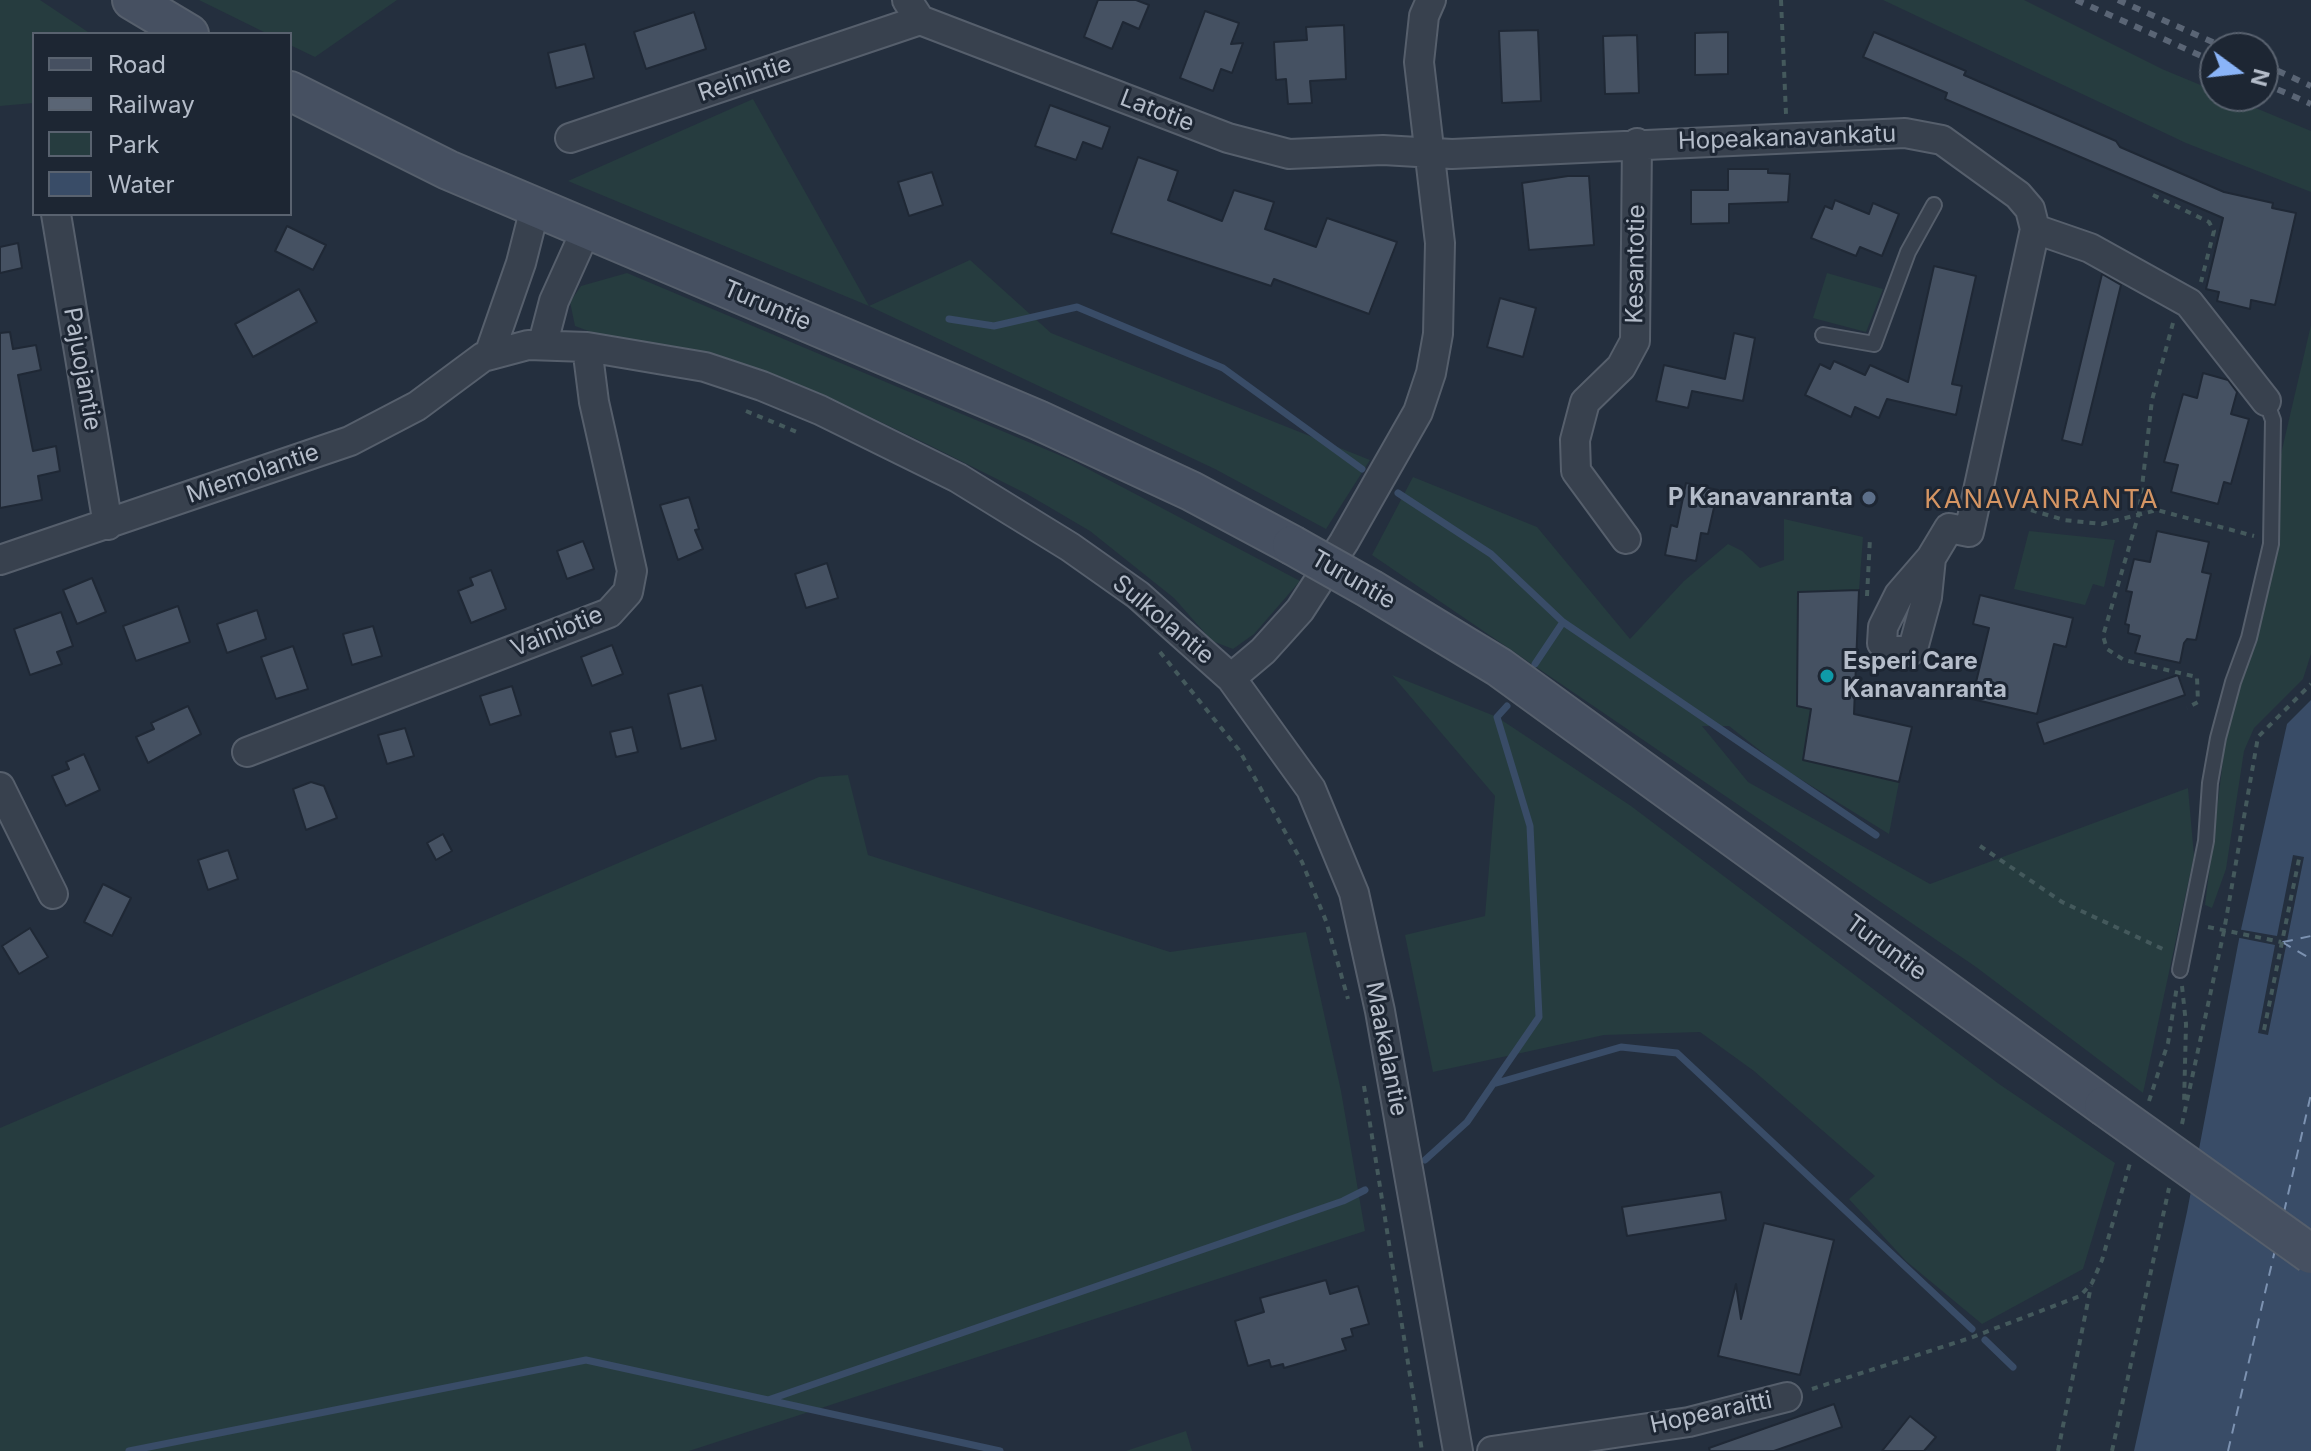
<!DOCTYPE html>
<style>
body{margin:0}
#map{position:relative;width:2311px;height:1451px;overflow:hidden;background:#242f3e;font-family:Inter,sans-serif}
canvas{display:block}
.legend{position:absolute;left:32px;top:32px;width:260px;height:184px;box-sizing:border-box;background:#1d2633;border:2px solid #59626f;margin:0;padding:10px 14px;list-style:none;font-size:24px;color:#b4bcc9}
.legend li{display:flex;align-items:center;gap:16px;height:40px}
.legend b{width:40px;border:2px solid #59626f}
.north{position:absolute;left:2199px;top:32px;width:80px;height:80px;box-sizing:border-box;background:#1d2633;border:2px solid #59626f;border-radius:50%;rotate:105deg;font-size:22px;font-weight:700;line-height:32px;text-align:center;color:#b4bcc9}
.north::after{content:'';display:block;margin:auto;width:28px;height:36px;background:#8ab4f8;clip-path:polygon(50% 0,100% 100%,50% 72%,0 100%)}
</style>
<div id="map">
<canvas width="2311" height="1451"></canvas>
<ul class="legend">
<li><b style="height:10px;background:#465061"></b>Road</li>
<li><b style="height:10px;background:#5a6575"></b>Railway</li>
<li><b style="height:22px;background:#263c3f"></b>Park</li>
<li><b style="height:22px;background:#394c67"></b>Water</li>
</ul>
<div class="north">N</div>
</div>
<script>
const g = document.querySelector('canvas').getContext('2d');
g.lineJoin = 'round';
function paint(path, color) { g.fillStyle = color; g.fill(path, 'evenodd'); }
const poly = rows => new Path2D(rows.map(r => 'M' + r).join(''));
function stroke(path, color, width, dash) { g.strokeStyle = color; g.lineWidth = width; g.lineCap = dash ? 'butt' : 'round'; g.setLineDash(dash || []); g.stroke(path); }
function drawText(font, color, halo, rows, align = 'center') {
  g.font = font + ' Inter,sans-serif'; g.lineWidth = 6; g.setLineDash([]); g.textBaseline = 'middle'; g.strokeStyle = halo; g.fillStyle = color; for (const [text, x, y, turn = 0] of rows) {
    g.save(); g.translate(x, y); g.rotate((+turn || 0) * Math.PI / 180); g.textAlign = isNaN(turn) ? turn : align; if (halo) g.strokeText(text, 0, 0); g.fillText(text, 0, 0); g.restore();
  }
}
paint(poly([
 [0,0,40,0,91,34,34,34,34,103,0,106],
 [199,0,397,0,315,57,290,45,290,34,268,34],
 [1883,0,2024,0,2162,69,2215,91,2215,96,2227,96,2311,131,2311,192,2186,143],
 [753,99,869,306,970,260,1051,333,1370,460,1326,529,1215,469,869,306,568,181],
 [627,273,1071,460,1300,581,1254,634,1233,649,1212,641,1174,598,1090,531,1027,494,929,445,820,393,705,354,618,342,575,326,570,302,581,286],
 [1827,273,1883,289,1866,332,1813,318],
 [2311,325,2311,654,2303,679,2254,728,2244,751,2226,869,2212,908,2205,905,2227,728,2263,615,2277,533,2278,467],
 [1413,477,1537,527,1630,639,1684,581,1728,544,1742,551,1760,568,1784,560,1784,519,1863,537,1859,590,1799,593,1797,706,1811,709,1803,760,1899,782,1889,834,1781,767,1729,726,1702,726,1748,782,1930,884,2188,788,2194,856,2143,1093,1976,967,1372,555],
 [2029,531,2115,540,2104,587,2093,584,2085,605,2014,589],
 [1392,675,1497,717,1631,806,1999,1084,2115,1163,2083,1269,1982,1324,1906,1261,1849,1199,1875,1176,1754,1071,1700,1032,1604,1035,1433,1072,1405,935,1485,916,1495,796],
 [848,775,868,855,1170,952,1306,932,1341,1091,1365,1231,689,1451,0,1451,0,1128,819,777],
 [1186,1431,1192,1451,1126,1451]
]), '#263c3f');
paint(poly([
 [2311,700,2311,1451,2134,1451,2187,1212,2240,934,2287,724]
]), '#394c67');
paint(poly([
 [2293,855,2304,857,2268,1035,2258,1033,2275,945,2235,937,2237,929,2277,936]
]), '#242f3e');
stroke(poly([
 [949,319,994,326,1077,307,1223,368,1362,469],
 [1398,493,1491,554,1563,622],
 [1535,664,1563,622,1876,835],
 [1493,1084,1621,1047,1677,1053,1972,1329],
 [1425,1160,1467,1122,1539,1017,1530,826,1497,717,1507,706],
 [1985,1340,2013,1367],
 [768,1400,1343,1201,1365,1190],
 [129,1451,586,1360,1000,1451]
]), '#394c67', 7);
stroke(poly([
 [2282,942,2311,959],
 [2283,942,2311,936],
 [2284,1212,2311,1094],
 [2228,1451,2275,1250]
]), '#7c92b1', 2, [10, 8]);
const building = poly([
 [1098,0,1136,0,1149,5,1139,29,1123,22,1112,49,1084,37,1098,0],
 [1205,11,1239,23,1231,44,1243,43,1232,73,1221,69,1213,91,1180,78,1205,11],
 [694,12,706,49,646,69,634,32,694,12],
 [1344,25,1346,79,1310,81,1312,103,1288,104,1286,79,1276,80,1274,42,1307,40,1306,27,1344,25],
 [1538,30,1541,101,1502,103,1499,31,1538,30],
 [1728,32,1728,74,1695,75,1695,33,1728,32],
 [1874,32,1966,71,1964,75,2116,141,2120,147,2224,192,2273,203,2272,208,2296,213,2275,305,2251,300,2250,309,2217,301,2219,292,2206,289,2223,218,1945,99,1947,93,1863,57,1874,32],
 [1637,35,1639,93,1605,94,1603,36,1637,35],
 [585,44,594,78,556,88,548,53,585,44],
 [1050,105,1110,127,1102,149,1083,142,1076,160,1035,146,1050,105],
 [1138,157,1178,171,1168,200,1222,221,1234,190,1274,202,1265,229,1316,247,1327,218,1397,242,1369,314,1274,279,1271,286,1111,233,1138,157],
 [1728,169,1768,169,1768,173,1790,174,1788,202,1729,204,1729,223,1691,224,1691,190,1728,190,1728,169],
 [932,172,943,205,909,216,898,182,932,172],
 [1568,176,1589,176,1594,245,1529,250,1522,183,1568,176],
 [1835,200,1869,214,1873,203,1899,214,1882,256,1860,247,1856,256,1811,238,1825,206,1832,209,1835,200],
 [287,226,326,245,313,270,275,251,287,226],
 [18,243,22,268,0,273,0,247,18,243],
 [1934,266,1976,276,1952,384,1962,386,1956,415,1887,399,1879,418,1855,407,1851,417,1805,395,1820,364,1830,369,1834,361,1865,375,1870,365,1908,382,1934,266],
 [2102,274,2121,285,2082,445,2062,440,2102,274],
 [299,289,317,322,253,357,235,324,299,289],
 [1500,298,1536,308,1523,357,1487,347,1500,298],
 [10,332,13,349,36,345,41,370,18,375,33,451,56,446,60,471,38,476,42,500,0,508,0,333,10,332],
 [1734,333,1755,338,1743,401,1692,391,1688,408,1656,401,1664,365,1725,379,1734,333],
 [2203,373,2228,380,2237,392,2231,414,2249,419,2231,484,2224,482,2218,504,2171,492,2178,465,2164,462,2183,394,2197,398,2203,373],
 [1686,483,1718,490,1708,534,1701,533,1696,561,1665,555,1671,525,1677,527,1686,483],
 [689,497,699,529,695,530,703,549,678,560,660,505,689,497],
 [2157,531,2209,542,2202,572,2211,574,2196,640,2187,639,2184,643,2180,663,2135,653,2140,636,2128,633,2129,625,2125,624,2132,592,2126,591,2134,559,2150,562,2157,531],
 [583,541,594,569,567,579,557,551,583,541],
 [827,563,838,598,806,608,795,574,827,563],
 [491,570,506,609,471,623,458,591,473,585,470,578,491,570],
 [92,578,106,612,77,624,63,590,92,578],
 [1859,590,1854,714,1912,727,1899,782,1803,760,1811,709,1797,706,1798,592,1859,590],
 [1980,595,2073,618,2066,647,2054,644,2037,714,1972,699,1989,628,1973,624,1980,595],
 [178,606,190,642,136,661,123,626,178,606],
 [257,610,266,639,227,653,217,624,257,610],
 [61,612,73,646,57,652,62,664,30,675,14,629,61,612],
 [373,626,382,656,352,665,343,634,373,626],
 [612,645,623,674,592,686,581,657,612,645],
 [293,646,308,689,276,699,261,657,293,646],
 [2178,675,2185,695,2044,744,2037,723,2178,675],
 [702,685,716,740,681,749,668,694,702,685],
 [512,686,521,715,490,725,480,696,512,686],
 [188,706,201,734,148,763,136,737,154,729,151,723,188,706],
 [632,727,638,752,616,757,610,732,632,727],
 [405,728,414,756,387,764,378,735,405,728],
 [84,754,100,790,66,806,52,776,69,769,66,762,84,754],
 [311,782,324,786,337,818,306,830,293,789,311,782],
 [443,834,452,851,436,860,427,843,443,834],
 [228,850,238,879,208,890,198,860,228,850],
 [103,884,131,898,112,936,84,922,103,884],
 [30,928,48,957,19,974,2,946,30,928],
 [1721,1192,1726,1220,1627,1236,1622,1207,1721,1192],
 [1764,1223,1834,1240,1800,1375,1718,1356,1736,1284,1741,1319,1764,1223],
 [1326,1280,1330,1294,1358,1286,1369,1324,1351,1329,1353,1336,1342,1339,1346,1350,1284,1368,1283,1364,1271,1367,1269,1360,1248,1366,1235,1321,1264,1312,1260,1298,1326,1280],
 [1834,1404,1842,1427,1774,1451,1710,1451,1709,1448,1834,1404],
 [1910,1416,1936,1437,1924,1451,1882,1451,1910,1416]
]);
paint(building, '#455162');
stroke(building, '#1f2835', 2);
const service = poly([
 [1823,335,1874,344,1908,252,1934,205],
 [2180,970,2206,841,2210,783,2218,738,2233,682,2249,638,2271,544,2273,420,2266,401]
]);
const minor = poly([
 [907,0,920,20,1228,138,1289,154,1383,150,1452,154,1905,133,1942,140,2018,195,2030,209,2035,229,1969,532,1949,528,1931,558,1899,595,1883,627,1882,643,1891,651,1910,651,1914,645,1927,597,1931,558],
 [570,138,920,20],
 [56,214,108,525],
 [2035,229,2090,248,2189,303,2266,401],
 [543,343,554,301,586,230],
 [489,355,521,263,535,208],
 [1626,539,1576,471,1575,440,1585,402,1621,367,1635,341,1637,143],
 [0,560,350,441,417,406,483,357,528,345,587,347,705,367,762,386,820,410,958,478,1070,547,1138,595,1231,678,1263,651,1300,610,1344,542,1418,412,1431,373,1438,334,1440,243,1419,62,1424,16,1431,0],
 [1231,678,1311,789,1354,893,1380,1011,1458,1451],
 [247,752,609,613,628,592,632,571,594,402,587,347],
 [0,787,53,894],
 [1492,1451,1689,1422,1787,1397]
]);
const secondary = poly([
 [132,0,189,34],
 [290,91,448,170,1038,420,1191,491,1292,545],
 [1372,590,1499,667,2104,1106]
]);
stroke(service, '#565f6c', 18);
stroke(minor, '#565f6c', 32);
stroke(secondary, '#565f6c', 42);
stroke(poly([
 [1781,0,1786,114],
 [2153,195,2209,222,2214,231,2201,282],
 [2173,323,2152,400,2139,513,2103,636,2107,649,2124,660,2197,677,2198,702,2187,708],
 [746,411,797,432],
 [2031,510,2064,520,2102,524,2157,510,2254,536],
 [1867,596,1870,538],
 [1160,652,1239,750,1302,862,1326,921,1348,999],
 [1980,846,2062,902,2165,950],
 [2208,927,2281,942],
 [2182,986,2186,1024,2184,1105],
 [2264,1030,2299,859],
 [1364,1086,1422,1451],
 [2149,1101,2168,1043,2177,986],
 [2182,1124,2224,931,2258,737,2311,684],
 [1812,1389,1970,1338,2080,1296,2092,1283,2102,1260,2130,1163],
 [2058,1451,2091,1286],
 [2112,1451,2169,1188]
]), '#44595c', 4, [6, 6]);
stroke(service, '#38414e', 14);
stroke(minor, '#38414e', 28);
stroke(secondary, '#465061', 38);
stroke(poly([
 [2076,0,2215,62],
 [2118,0,2226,48],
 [2263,64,2311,86],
 [2263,83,2311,104]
]), '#5a6575', 6, [8, 8]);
const secondaryBridge = poly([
 [1292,545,1372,590],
 [2104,1106,2311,1254]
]);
stroke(secondaryBridge, '#565f6c', 42, []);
stroke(secondaryBridge, '#465061', 38);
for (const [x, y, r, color] of [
 [1869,498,8,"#5c6f8a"],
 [1827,676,8,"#0f9aa8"]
]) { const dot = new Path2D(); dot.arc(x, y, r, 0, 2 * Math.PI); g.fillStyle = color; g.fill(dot); stroke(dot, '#1d2633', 3); }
drawText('24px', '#b4bcc9', '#1d2633', [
 ["Reinintie",745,79,-19],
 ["Latotie",1157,111,21],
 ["Hopeakanavankatu",1787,138,-2],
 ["Kesantotie",1636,264,-89],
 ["Turuntie",767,306,23],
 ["Pajuojantie",82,369,80],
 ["Miemolantie",253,474,-19],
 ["Turuntie",1353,580,30],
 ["Sulkolantie",1163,620,40],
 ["Vainiotie",557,632,-22],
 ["Turuntie",1886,948,36],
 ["Maakalantie",1386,1049,79],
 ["Hopearaitti",1711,1413,-12]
]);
drawText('bold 24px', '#b4bcc9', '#1d2633', [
 ["P Kanavanranta",1853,498],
 ["Esperi Care",1843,662,"left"],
 ["Kanavanranta",1843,690,"left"]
], 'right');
g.letterSpacing = '2px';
drawText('26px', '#d59563', '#1d2633', [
 ["KANAVANRANTA",2042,500]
]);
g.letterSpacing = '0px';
</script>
